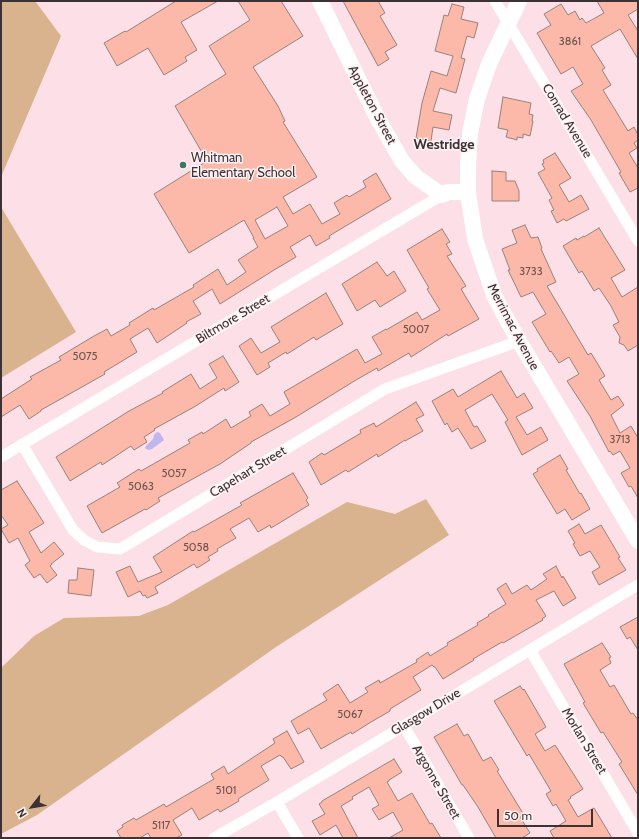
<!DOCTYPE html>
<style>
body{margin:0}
#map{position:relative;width:639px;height:839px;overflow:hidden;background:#fcdfe7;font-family:Cabin,sans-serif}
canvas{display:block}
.frame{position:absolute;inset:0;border:2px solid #3c3134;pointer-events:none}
.north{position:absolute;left:12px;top:787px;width:40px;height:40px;-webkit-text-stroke:3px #fef2f5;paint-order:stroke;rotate:239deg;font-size:11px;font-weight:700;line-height:16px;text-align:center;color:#3c3134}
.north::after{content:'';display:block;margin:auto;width:14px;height:18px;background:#3c3134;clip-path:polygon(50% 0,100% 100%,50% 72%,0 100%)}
.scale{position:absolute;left:497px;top:809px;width:96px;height:18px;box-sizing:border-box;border:2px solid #3c3134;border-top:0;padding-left:5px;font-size:12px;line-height:14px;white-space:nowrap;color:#3c3134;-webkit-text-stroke:3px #fef2f5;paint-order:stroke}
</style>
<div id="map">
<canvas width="639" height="839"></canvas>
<div class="frame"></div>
<div class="north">N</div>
<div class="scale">50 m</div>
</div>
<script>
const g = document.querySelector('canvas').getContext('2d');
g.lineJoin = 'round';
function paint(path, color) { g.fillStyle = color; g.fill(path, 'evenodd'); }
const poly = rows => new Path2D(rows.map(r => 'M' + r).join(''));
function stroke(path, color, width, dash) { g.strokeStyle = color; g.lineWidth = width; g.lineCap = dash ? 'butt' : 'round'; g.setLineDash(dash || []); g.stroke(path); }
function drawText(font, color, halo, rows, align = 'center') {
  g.font = font + ' Cabin,sans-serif'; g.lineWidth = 3; g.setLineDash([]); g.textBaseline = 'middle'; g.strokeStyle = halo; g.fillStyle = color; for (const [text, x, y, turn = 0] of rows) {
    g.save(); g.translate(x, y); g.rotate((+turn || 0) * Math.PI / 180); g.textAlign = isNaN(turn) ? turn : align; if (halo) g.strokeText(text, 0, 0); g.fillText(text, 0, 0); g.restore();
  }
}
paint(poly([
 [1,1,35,1,61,36,1,177],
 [1,207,76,332,1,378],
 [426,499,449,535,276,647,37,815,1,834,1,668,34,636,64,618,139,616,168,605,347,502,395,514]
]), '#d8b38d');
paint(poly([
 [157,432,160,433,164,440,152,449,148,450,145,448,146,446,153,439,154,435]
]), '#c1b5ee');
const building = poly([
 [176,1,218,1,181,22,197,50,185,57,187,61,164,75,148,48,117,66,104,43,125,31,126,32,176,1],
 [238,1,281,1,303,36,253,67,278,106,285,121,283,122,317,177,283,197,293,214,310,204,322,224,340,214,334,203,347,195,349,197,366,187,363,181,376,173,391,199,329,236,330,238,316,246,310,235,290,247,296,257,274,270,220,304,212,289,193,301,201,314,186,322,187,323,157,343,148,328,130,339,137,352,104,372,105,374,41,410,41,411,29,419,20,405,1,417,1,399,32,379,30,377,61,360,59,357,94,336,107,329,111,336,130,325,129,323,153,308,154,310,194,287,193,285,218,269,227,285,246,272,238,260,258,247,253,238,254,238,244,220,189,253,154,194,207,161,175,106,226,74,209,46,250,20,238,1],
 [277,207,288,226,265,239,255,220,277,207],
 [343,1,378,1,385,13,380,16,397,45,385,52,389,59,378,66,343,1],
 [597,1,638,1,638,9,628,15,638,31,638,59,620,29,591,46,605,68,602,70,611,85,603,90,628,131,634,127,638,135,638,140,634,143,637,148,629,153,638,168,638,188,630,192,619,173,621,172,591,120,571,91,583,84,573,67,561,74,537,33,551,25,544,14,561,4,568,15,575,11,580,20,582,18,586,23,604,13,597,1],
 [452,4,464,7,461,19,478,23,474,38,467,36,461,58,465,59,456,93,440,88,433,111,452,115,449,130,433,127,431,141,416,138,422,103,431,71,447,76,453,56,435,51,444,15,448,16,452,4],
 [503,97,531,103,529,114,533,115,532,121,533,121,530,136,523,134,523,138,517,137,517,140,506,137,508,130,498,128,503,97],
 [555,153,571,178,559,185,569,202,581,195,589,209,566,221,564,219,557,223,551,211,554,210,549,200,552,198,538,173,545,169,542,164,544,163,543,160,555,153],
 [492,171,506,172,506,181,515,181,519,191,519,201,492,201,492,171],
 [525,225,531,238,538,237,542,248,541,249,556,282,547,286,588,355,591,353,605,376,599,380,611,400,618,396,624,405,611,415,620,433,631,426,638,438,638,498,631,486,629,487,621,473,630,468,620,451,613,455,610,451,609,452,590,416,567,381,579,374,569,357,559,363,551,351,550,352,532,322,546,314,533,292,521,297,508,270,510,270,502,249,517,243,512,230,525,225],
 [599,228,625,270,611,278,622,297,638,287,638,345,628,351,624,345,619,343,620,337,613,325,619,322,611,306,599,288,594,291,582,271,579,273,563,246,576,238,577,240,584,236,584,237,599,228],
 [442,229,450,242,446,244,452,254,447,256,466,286,461,289,479,319,448,336,447,334,411,357,409,353,378,371,377,368,356,380,296,417,251,442,251,443,220,464,158,498,160,501,146,510,145,509,102,533,87,506,120,487,117,483,139,469,141,471,190,443,188,440,202,432,203,434,226,419,231,428,251,416,249,412,262,404,270,416,290,404,284,392,345,356,357,349,365,363,382,354,372,337,386,329,386,330,417,312,422,320,440,310,427,289,429,288,407,250,442,229],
 [377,262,387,276,394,271,406,291,380,307,375,300,357,311,342,284,377,262],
 [326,293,343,324,316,340,314,337,287,354,286,352,268,363,270,367,257,375,239,346,251,338,261,353,280,342,271,327,326,293],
 [223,356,239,382,225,391,224,388,194,407,154,429,155,430,144,437,147,442,134,450,131,446,102,465,101,462,70,481,56,457,129,411,163,393,162,392,191,374,200,389,217,378,209,364,223,356],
 [501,371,517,398,524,393,533,408,516,417,527,435,541,427,548,440,522,455,505,422,508,420,492,394,465,410,474,427,477,426,486,441,471,449,458,428,452,432,447,423,445,425,432,401,453,389,458,397,501,371],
 [416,402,424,415,416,419,423,431,405,441,405,440,378,457,377,454,348,472,346,470,321,485,309,462,322,453,324,455,361,433,360,430,374,423,376,427,416,402],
 [560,455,568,469,566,470,580,494,581,493,590,509,572,520,565,509,557,514,533,474,538,471,537,469,560,455],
 [293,473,308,498,306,500,309,505,271,528,270,525,258,532,249,518,230,529,236,538,217,549,218,551,208,557,210,560,197,568,194,564,155,587,158,593,147,598,145,595,143,596,140,591,128,597,116,572,130,566,138,582,162,572,153,557,193,531,194,532,242,505,240,503,293,473],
 [17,481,44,523,29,532,41,553,54,542,64,554,51,564,52,564,50,566,57,575,47,583,40,574,34,578,25,565,30,561,18,538,9,543,1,529,8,525,1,515,1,490,17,481],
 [579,524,585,534,601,525,620,557,618,558,626,570,599,585,592,572,600,567,590,551,580,556,573,544,575,543,568,531,579,524],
 [556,566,562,578,563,576,576,598,563,606,554,591,536,600,546,616,542,619,543,620,503,643,502,642,473,659,474,660,443,679,435,667,434,667,432,665,413,677,421,690,390,709,390,711,371,722,352,734,351,732,321,749,309,728,298,734,291,721,327,700,323,694,338,684,350,703,368,692,365,688,379,680,380,683,417,662,416,660,428,652,430,656,448,645,447,643,478,625,477,623,489,616,488,615,506,604,497,589,506,583,512,594,527,585,531,590,547,579,543,574,556,566],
 [78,568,94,570,91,596,68,593,69,580,77,580,78,568],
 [638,617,638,650,630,637,627,639,620,627,638,617],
 [602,643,611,657,609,658,611,663,600,670,610,687,614,685,631,714,633,713,638,720,638,795,619,764,622,762,603,732,601,733,583,703,585,702,564,664,602,643],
 [520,686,523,690,524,689,546,727,535,734,545,751,555,745,583,789,570,797,571,798,568,800,578,817,594,808,612,838,554,838,550,831,566,821,556,804,553,806,546,794,551,791,529,754,527,756,494,701,520,686],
 [457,724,464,736,468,734,483,761,491,757,499,770,497,771,524,815,520,817,530,833,522,838,496,838,478,807,463,785,462,785,434,737,457,724],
 [287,731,304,762,291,769,283,757,282,757,280,755,261,766,269,780,238,799,239,801,220,812,218,809,199,820,192,808,173,820,182,835,176,838,151,838,148,833,140,838,121,838,117,831,123,827,122,825,134,818,136,820,164,804,166,807,183,797,214,779,211,774,224,766,228,774,275,743,273,739,287,731],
 [394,759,402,772,389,780,389,781,387,782,398,801,412,793,430,824,432,823,441,838,389,838,403,830,393,812,379,820,372,809,379,805,369,787,352,797,353,799,341,806,358,838,343,838,336,825,320,835,312,821,325,814,319,804,322,802,322,801,394,759]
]);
paint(building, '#fcb9a9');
stroke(building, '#9a817a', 1);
stroke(poly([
 [495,1,638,241],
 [22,444,73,530,84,540,97,547,120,549,385,389,519,341],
 [1,457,442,195],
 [530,650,638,833],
 [404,726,469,838],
 [277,802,298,838],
 [214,838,277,802,638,585]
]), '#fff', 11);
stroke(poly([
 [320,1,378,119,402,161,416,177,442,195,448,192,468,192],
 [519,1,489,64,477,99,470,133,468,166,468,192,475,239,494,295,505,316,519,341,638,541]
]), '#fff', 16);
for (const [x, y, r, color] of [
 [183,165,4,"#3c7762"]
]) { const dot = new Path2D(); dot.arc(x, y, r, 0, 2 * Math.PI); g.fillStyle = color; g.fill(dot); stroke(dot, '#fef2f5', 1.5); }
drawText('11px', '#6c5351', null, [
 ["3861",570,42],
 ["3733",531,272],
 ["5007",416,330],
 ["5075",85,357],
 ["3713",620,440],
 ["5057",174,474],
 ["5063",141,487],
 ["5058",196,548],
 ["5067",350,715],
 ["5101",226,791],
 ["5117",161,826]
]);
drawText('13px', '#3c3134', '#fef2f5', [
 ["Appleton Street",372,105,62],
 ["Conrad Avenue",567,121,59],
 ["Biltmore Street",233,319,-31],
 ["Merrimac Avenue",513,327,62],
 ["Capehart Street",248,472,-31],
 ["Glasgow Drive",426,712,-31],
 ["Morlan Street",584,741,59],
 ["Argonne Street",436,782,60]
]);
drawText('13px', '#3c3134', '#fef2f5', [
 ["Whitman",191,158],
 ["Elementary School",191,173]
], 'left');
drawText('bold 14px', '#3c3134', '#fef2f5', [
 ["Westridge",444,145]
]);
</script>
